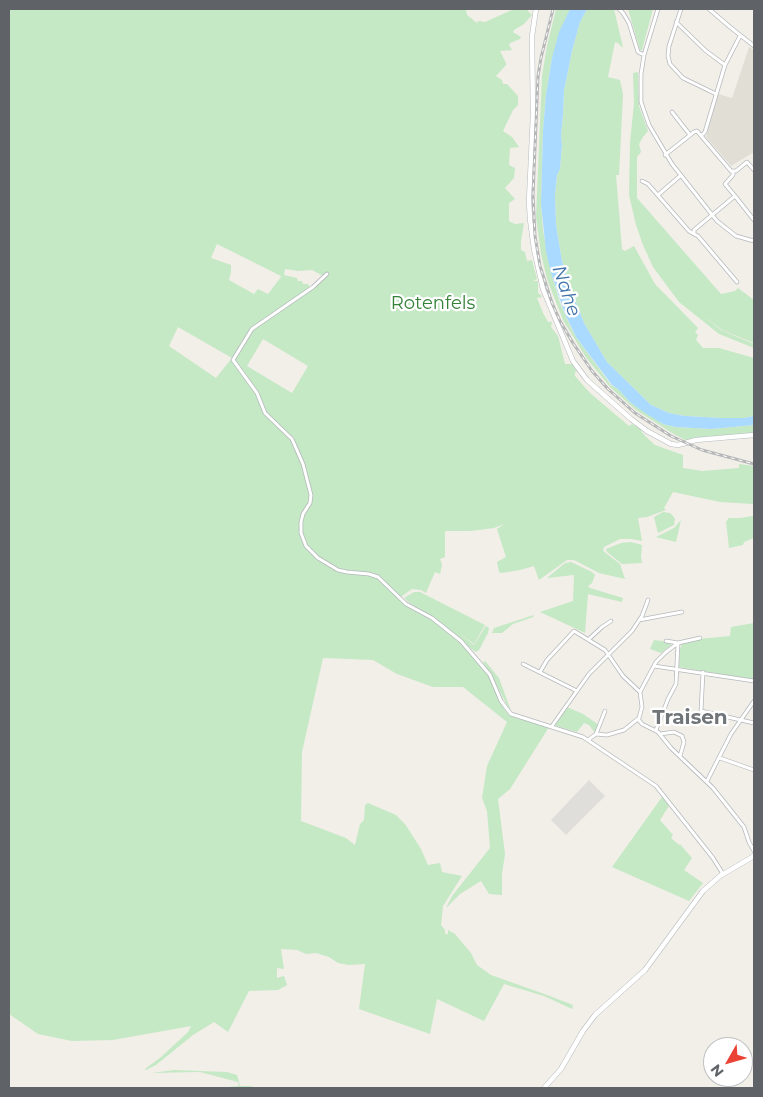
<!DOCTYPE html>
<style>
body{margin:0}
#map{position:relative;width:763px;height:1097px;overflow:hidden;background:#f1efe8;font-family:Montserrat,sans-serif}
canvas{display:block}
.frame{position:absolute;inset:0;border:10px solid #5f6368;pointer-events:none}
.north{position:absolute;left:703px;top:1037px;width:50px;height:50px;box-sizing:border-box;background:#fff;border:1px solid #bfc1c3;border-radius:50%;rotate:232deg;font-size:14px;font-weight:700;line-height:20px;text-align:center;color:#5f6368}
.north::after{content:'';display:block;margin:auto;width:18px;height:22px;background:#ea4335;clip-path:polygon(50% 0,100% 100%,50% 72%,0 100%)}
</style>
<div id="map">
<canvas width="763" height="1097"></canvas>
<div class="frame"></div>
<div class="north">N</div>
</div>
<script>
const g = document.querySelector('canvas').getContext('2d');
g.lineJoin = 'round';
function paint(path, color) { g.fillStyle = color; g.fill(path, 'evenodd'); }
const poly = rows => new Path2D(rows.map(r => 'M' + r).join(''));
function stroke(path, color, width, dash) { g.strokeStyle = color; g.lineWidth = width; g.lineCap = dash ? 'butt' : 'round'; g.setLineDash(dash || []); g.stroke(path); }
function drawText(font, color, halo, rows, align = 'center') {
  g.font = font + ' Montserrat,sans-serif'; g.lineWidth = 4.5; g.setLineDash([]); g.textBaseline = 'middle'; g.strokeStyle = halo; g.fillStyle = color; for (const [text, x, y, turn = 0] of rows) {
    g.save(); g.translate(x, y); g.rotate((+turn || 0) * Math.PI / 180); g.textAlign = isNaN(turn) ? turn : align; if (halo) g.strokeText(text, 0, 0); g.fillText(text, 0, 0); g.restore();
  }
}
paint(poly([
 [589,780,605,796,566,835,551,820]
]), '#e0deda');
paint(poly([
 [749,47,754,50,754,152,731,166,706,137,718,94,732,98]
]), '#e1ded6');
paint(poly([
 [9,9,466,9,467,15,477,23,478,21,485,22,514,9,526,9,532,15,524,24,514,30,513,32,521,37,520,39,510,43,509,45,512,50,500,51,506,63,506,65,496,76,502,80,503,84,507,84,518,96,518,105,513,110,503,131,512,137,519,147,510,148,509,165,515,168,514,178,505,188,515,199,509,203,509,221,515,224,524,223,521,241,521,250,525,252,527,261,532,260,537,279,533,281,538,281,538,293,541,295,542,297,537,298,543,313,548,322,552,322,551,327,558,336,565,364,572,364,577,372,575,372,575,376,590,393,629,426,632,424,641,429,641,431,646,437,655,445,683,455,683,468,702,471,739,468,739,464,754,466,754,538,744,542,743,545,729,548,726,521,728,520,728,518,740,518,753,516,753,504,720,502,673,492,664,508,666,510,647,517,638,518,642,541,631,539,620,539,604,547,603,551,620,564,625,579,599,573,574,560,567,560,539,580,534,566,520,570,501,573,499,572,497,562,506,557,497,529,504,524,494,528,471,531,445,531,445,557,440,559,442,565,440,574,435,572,426,593,421,590,412,589,398,599,409,608,433,621,460,643,473,656,491,678,504,709,510,716,549,727,510,789,498,799,505,854,502,874,502,895,489,894,481,881,460,894,446,908,452,896,490,848,487,811,482,798,487,766,507,722,463,687,433,687,397,674,373,660,323,658,302,752,301,821,346,838,355,845,360,824,364,820,365,805,368,803,396,815,405,824,421,849,428,865,440,863,442,872,462,876,443,906,441,925,445,930,445,934,448,934,448,930,455,934,471,953,477,965,491,975,547,995,573,1005,572,1009,544,996,504,984,484,1021,437,999,430,1034,359,1009,365,964,349,965,338,963,329,957,316,953,306,954,297,950,281,949,284,969,277,968,277,978,284,976,287,985,278,990,249,991,228,1032,214,1022,193,1035,156,1065,146,1070,145,1069,161,1057,188,1032,191,1026,113,1040,72,1041,38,1034,9,1014],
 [217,244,281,276,281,277,268,294,258,289,254,294,229,280,231,272,231,265,211,258],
 [285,269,298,271,312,270,323,276,310,288,308,284,303,284,302,281,298,281,297,278,284,275],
 [178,327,232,358,216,378,169,346],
 [263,339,308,366,292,393,247,366],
 [556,9,570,9,552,58,546,95,543,131,541,204,543,230,551,272,560,303,571,328,576,337,611,385,618,389,631,403,663,424,675,427,711,429,754,425,754,433,685,440,672,433,636,410,611,388,587,359,563,320,547,279,541,254,536,217,542,76,547,46],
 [587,9,614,9,622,43,623,48,618,43,615,42,608,77,620,80,623,94,619,175,616,175,622,249,625,251,634,246,655,284,698,328,695,332,698,335,696,340,703,348,719,348,754,358,754,416,744,418,721,418,685,416,669,413,651,405,607,362,584,323,568,281,562,261,556,225,555,195,557,175,560,169,562,145,561,136,563,115,564,91,572,51,580,22],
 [628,9,653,9,642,50,640,50],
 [638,72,639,106,648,131,643,137,639,144,641,152,637,157,637,198,721,294,735,291,738,288,754,300,754,343,722,330,700,313,721,330,754,344,754,348,719,334,679,302,653,267,643,245,636,225,629,195,630,143,634,103,633,73],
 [663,512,670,513,673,516,675,519,674,525,658,533,654,517],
 [681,520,676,542,656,537,674,528],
 [631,542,642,545,641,557,642,563,622,564,607,552,606,549,621,543],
 [571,562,592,572,595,575,592,583,588,586,590,588,623,598,622,602,588,594,585,633,540,612,573,601,574,575,547,578,565,563],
 [414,592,420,592,485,625,474,644,460,634,474,645,485,627,486,626,489,628,488,633,479,650,476,652,474,651,434,618,412,605,404,598],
 [534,615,533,617,513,624,502,633,492,633,494,628],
 [754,623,754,680,679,667,680,649,682,644,699,639,730,636,731,627],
 [654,640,670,642,671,645,661,653,650,649],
 [485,661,499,678,511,711,510,711,493,678,484,664,483,662],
 [567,707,583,714,599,725,595,733,589,725,584,723,577,732,556,726,555,723],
 [662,797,669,806,660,820,673,835,671,838,679,845,680,844,692,858,684,870,703,883,689,901,612,867],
 [174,1070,227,1072,237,1075,240,1086,250,1086,257,1088,215,1088,239,1086,238,1082,200,1072,152,1073]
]), '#c5e8c5');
paint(poly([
 [570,9,587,9,580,22,572,51,564,91,563,115,561,136,562,145,560,169,557,175,555,195,556,225,562,261,568,281,584,323,607,362,651,405,669,413,685,416,721,418,744,418,754,416,754,425,711,429,675,427,663,424,645,413,631,403,618,389,612,385,576,337,565,314,551,273,546,251,541,204,543,131,546,95,552,58,559,32]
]), '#aadaff');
const minor = poly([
 [619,9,623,13,629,23,638,52,644,55],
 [658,9,644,55,641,74,641,102,649,125,672,164,717,221,736,236,754,241],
 [681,9,669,46,668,56,670,64,683,78,716,94],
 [709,9,730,27,754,46],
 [676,22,706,51,725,65],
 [672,112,690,135],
 [702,135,705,132,725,65,740,36],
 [665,155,694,132,697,131,731,171,736,171,747,162,754,170],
 [733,172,733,175,725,184,735,196],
 [642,181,648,184,689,231,694,234],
 [658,195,680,176],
 [327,274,313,287,252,329,233,360,257,393,265,413,292,439,303,464,311,495,310,503,303,514,301,522,301,533,306,546,318,558,338,570,347,572,369,574,378,577,406,604,432,618,461,641,490,675,501,701,511,714,583,737,656,786,713,858,723,874],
 [737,282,698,236,694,234,694,230,735,196,754,220],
 [639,620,682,612],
 [589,639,602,627,611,621],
 [666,641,678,643],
 [523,664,577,691],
 [654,666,754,681],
 [540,672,547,660,574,631,605,650,623,676,640,692,642,707,639,718,624,730,607,735,596,734,588,740],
 [703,672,701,711,754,723],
 [640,692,656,662,666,652,678,643,700,638],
 [638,719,642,724,658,732,671,748,713,788,744,827,749,842,754,851],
 [552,726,589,674,632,631,642,616,648,600],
 [656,730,668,699,676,684,678,643],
 [596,734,605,711],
 [660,734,674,732,682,736,684,742,680,756],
 [720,758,754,770],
 [707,781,731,734,754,701]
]);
const secondary = poly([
 [536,9,532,36,533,116,529,201,530,219,534,249,543,289,573,361,587,380,631,419,647,431,671,444,678,445,696,440,754,435],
 [544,1088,561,1069,583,1031,595,1015,645,970,703,891,720,876,754,856]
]);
stroke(minor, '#b5b8bc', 4.5);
stroke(secondary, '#b6babf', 5.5);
stroke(minor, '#fff', 3);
stroke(secondary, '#fff', 4.5);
const rail = poly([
 [553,9,541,58,538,76,533,195,535,236,540,266,552,303,560,321,573,343,592,371,608,389,635,413,671,436,702,450,754,464]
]);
stroke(rail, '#b6b7b8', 3);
stroke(rail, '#fff', 1, [4]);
drawText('18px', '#348238', '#fff', [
 ["Rotenfels",433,304]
]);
drawText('italic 19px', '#4174aa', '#fff', [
 ["Nahe",566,291,71]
]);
drawText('bold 20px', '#70757a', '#fff', [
 ["Traisen",690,718]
]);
</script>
